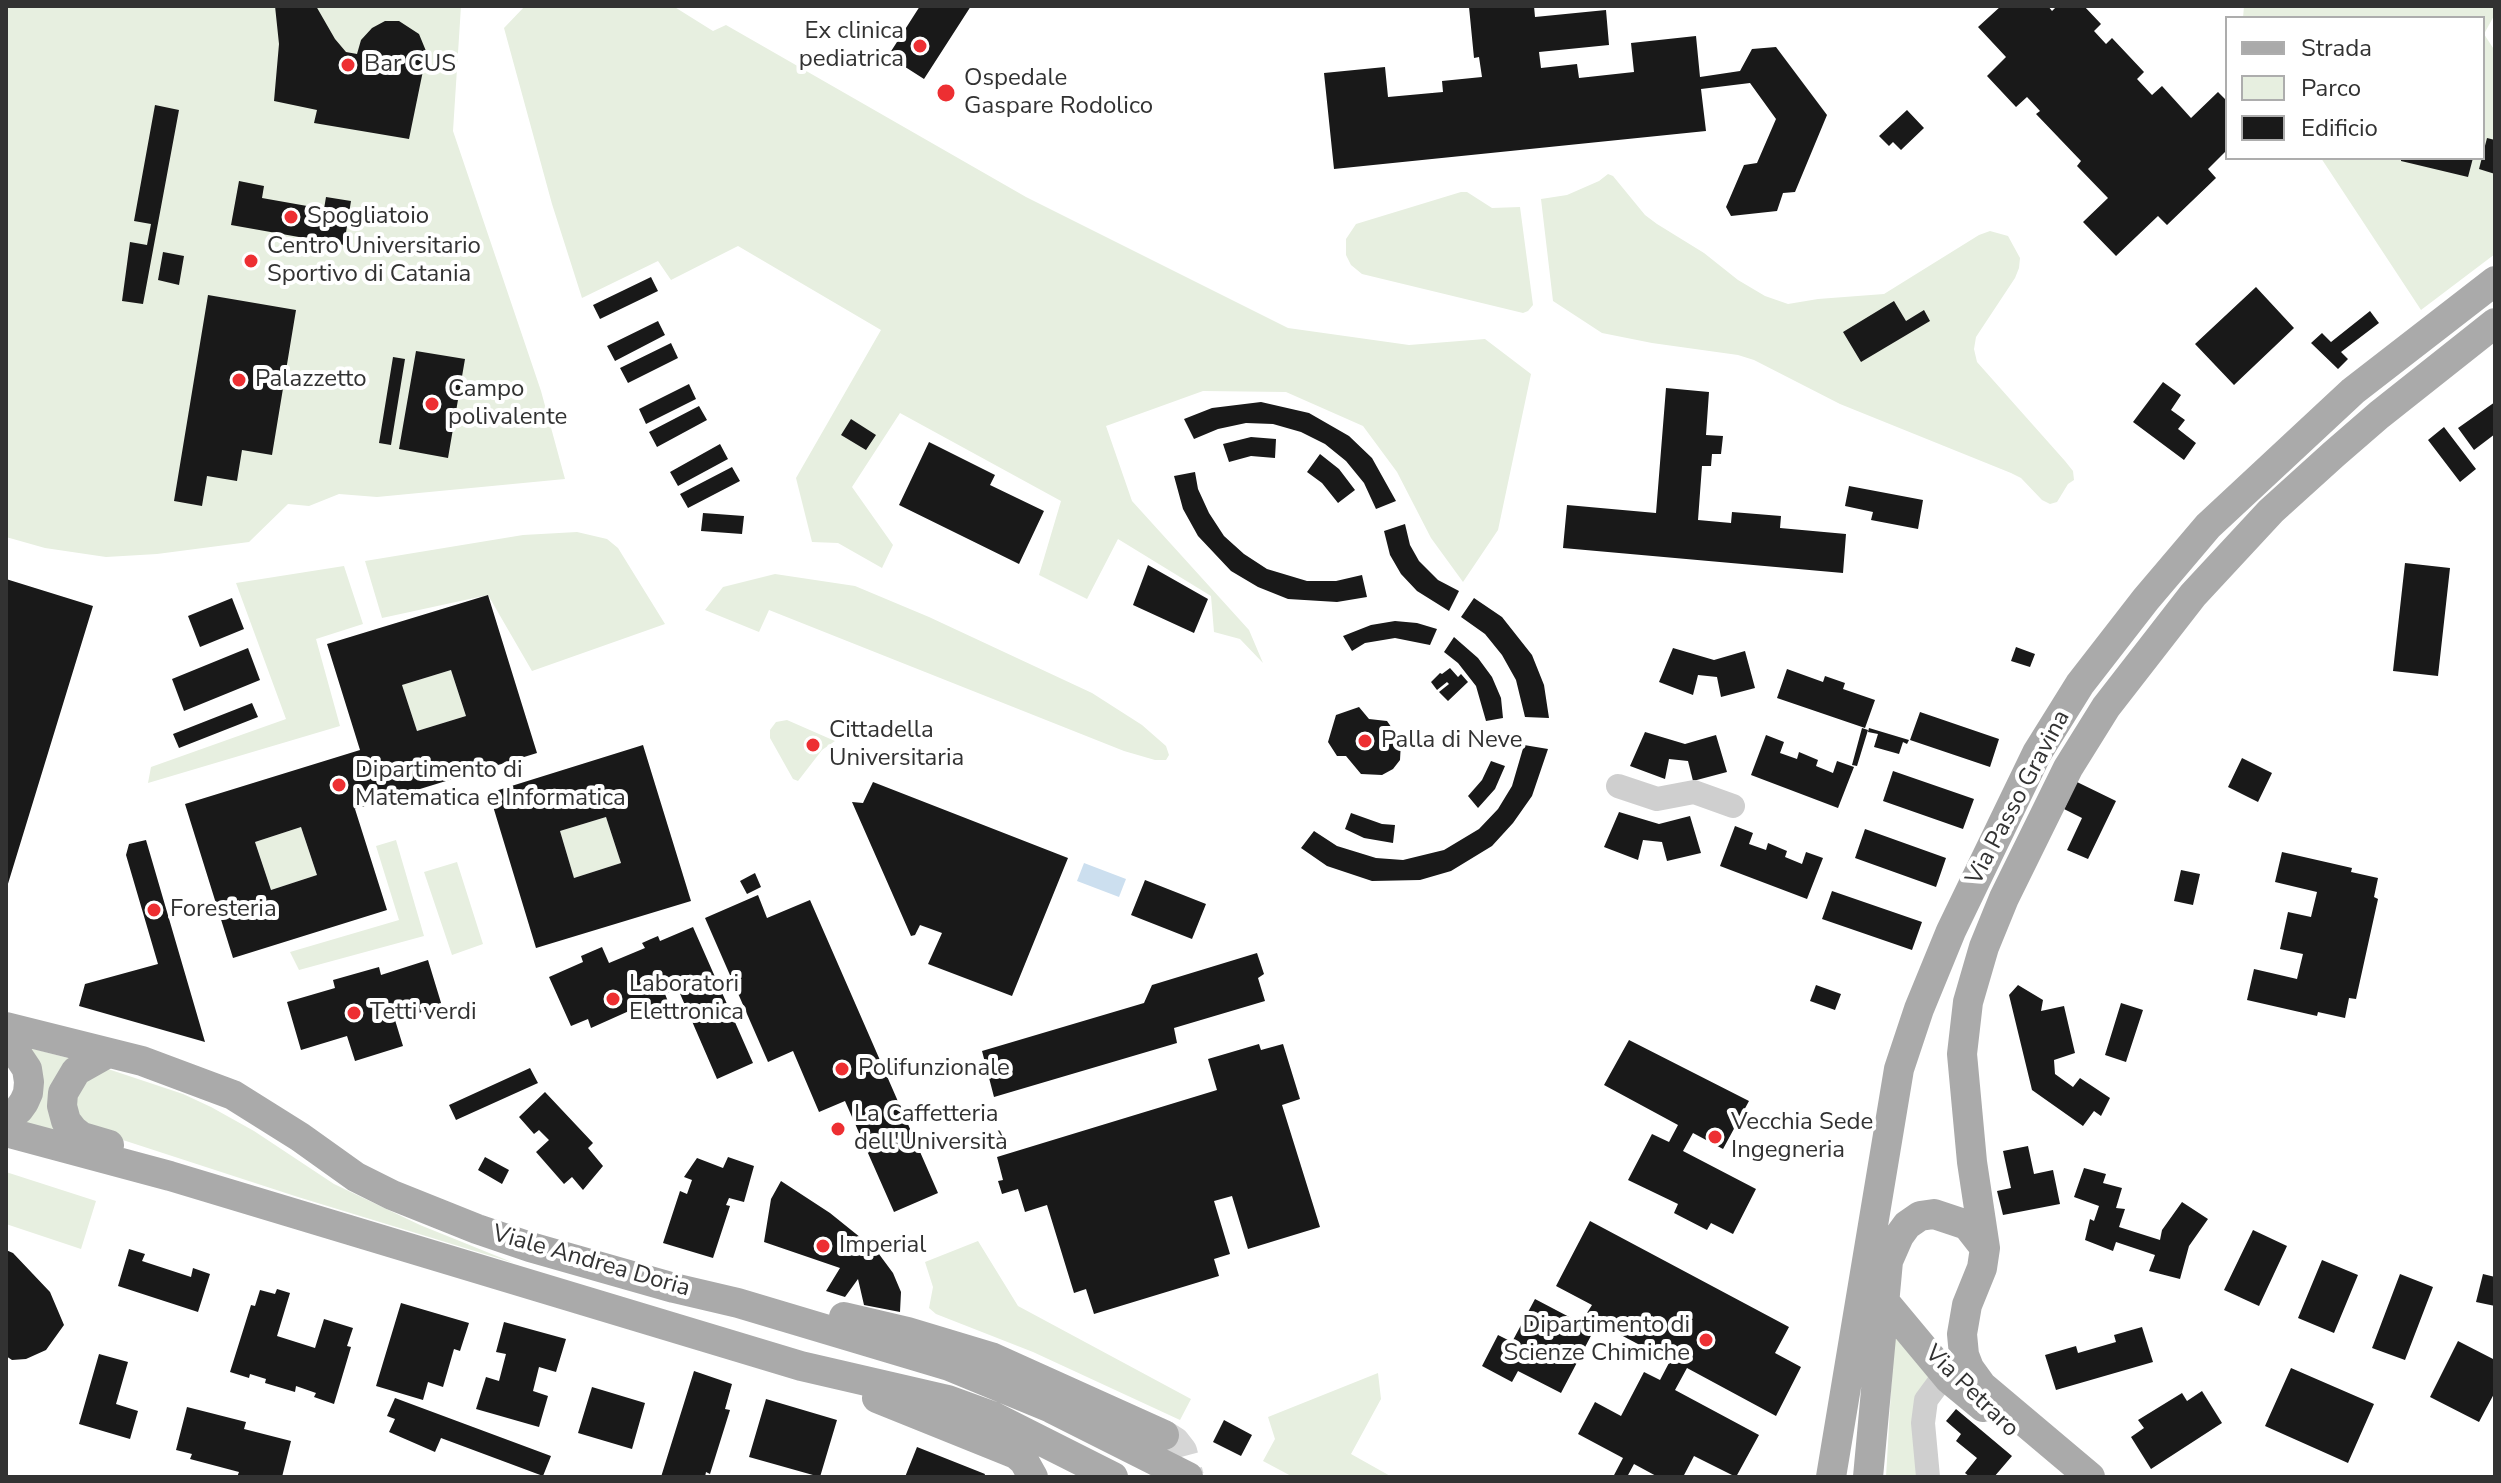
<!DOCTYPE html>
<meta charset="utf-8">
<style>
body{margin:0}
#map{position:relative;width:2501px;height:1483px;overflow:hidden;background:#fff;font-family:"Nunito Sans",sans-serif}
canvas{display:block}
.frame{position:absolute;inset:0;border:8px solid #323232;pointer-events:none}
.legend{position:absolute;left:2225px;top:16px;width:260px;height:144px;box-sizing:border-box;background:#fff;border:2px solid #adadad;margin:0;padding:10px 14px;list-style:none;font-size:24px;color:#323232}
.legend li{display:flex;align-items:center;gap:16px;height:40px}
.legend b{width:40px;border:2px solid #adadad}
</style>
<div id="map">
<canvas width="2501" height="1483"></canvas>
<div class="frame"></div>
<ul class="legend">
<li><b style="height:10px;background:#aaa"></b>Strada</li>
<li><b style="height:22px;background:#e7efe0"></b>Parco</li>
<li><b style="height:22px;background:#191919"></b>Edificio</li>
</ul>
</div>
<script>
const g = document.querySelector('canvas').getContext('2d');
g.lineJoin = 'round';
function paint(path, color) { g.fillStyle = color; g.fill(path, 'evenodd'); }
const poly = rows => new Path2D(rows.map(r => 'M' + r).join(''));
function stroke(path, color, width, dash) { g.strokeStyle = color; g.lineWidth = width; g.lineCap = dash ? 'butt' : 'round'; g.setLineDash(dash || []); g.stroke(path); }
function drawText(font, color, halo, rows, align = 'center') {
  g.font = font + ' "Nunito Sans",sans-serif'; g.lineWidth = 8; g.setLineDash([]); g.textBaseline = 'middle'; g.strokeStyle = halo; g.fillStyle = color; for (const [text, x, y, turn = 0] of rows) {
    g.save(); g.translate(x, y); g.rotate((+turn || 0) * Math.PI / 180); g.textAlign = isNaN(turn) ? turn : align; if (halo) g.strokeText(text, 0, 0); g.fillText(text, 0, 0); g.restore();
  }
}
paint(poly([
 [6,6,461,6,453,131,541,391,565,479,377,497,339,494,309,506,288,504,249,542,157,554,106,557,45,548,6,537],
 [525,6,673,6,713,31,726,25,1026,197,1288,328,1409,345,1485,339,1531,374,1498,530,1463,582,1431,538,1397,472,1363,426,1286,392,1203,391,1106,426,1132,501,1249,630,1263,663,1240,639,1214,632,1211,596,1118,539,1087,599,1039,575,1061,501,900,413,852,487,893,545,882,568,838,543,812,542,796,478,881,330,738,246,671,280,658,261,582,298,552,204,504,28],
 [2244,6,2495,6,2495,14,2484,34,2495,51,2495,254,2421,310,2321,158,2483,158,2483,18,2243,18],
 [1608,174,1613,176,1645,215,1657,224,1704,253,1738,280,1765,296,1788,304,1818,299,1884,294,1979,235,1990,231,2008,236,2020,258,2019,268,2015,278,1976,337,1974,349,1977,362,2065,461,2073,471,2074,480,2068,484,2057,502,2050,504,2042,500,2021,478,2011,473,1840,404,1754,360,1738,355,1652,343,1602,333,1553,301,1541,199,1567,195,1599,181],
 [1461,192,1467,192,1492,208,1520,207,1533,305,1528,311,1523,313,1362,274,1351,265,1346,255,1346,239,1356,224],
 [577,532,607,539,618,548,665,624,532,671,488,595,382,618,365,561,523,535],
 [344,566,363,624,316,639,340,726,148,783,151,767,286,719,236,583],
 [775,574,855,586,929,617,1092,693,1142,725,1166,746,1169,755,1166,760,1155,760,1124,751,769,610,759,632,705,610,723,587],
 [451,670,466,716,417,731,402,685],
 [787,720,835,741,822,750,798,781,793,779,770,738,770,730,776,722],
 [606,817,621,863,574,878,560,831],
 [301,827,317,875,271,890,255,842],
 [396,840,424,936,299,970,290,952,399,920,376,846],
 [457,862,483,944,452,955,424,872],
 [30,1048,72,1059,61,1135,22,1122],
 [108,1069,183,1094,211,1107,254,1131,334,1184,420,1225,514,1263,298,1197,86,1128,74,1108,83,1077],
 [6,1172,96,1201,81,1249,6,1224],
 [978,1241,1018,1306,1191,1399,1180,1420,1033,1352,936,1314,929,1308,933,1287,925,1262],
 [1899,1337,1931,1374,1915,1418,1916,1477,1886,1477,1894,1339],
 [1378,1373,1381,1399,1351,1454,1392,1477,1293,1477,1263,1461,1275,1439,1268,1417]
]), '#e7efe0');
paint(poly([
 [1084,863,1126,879,1119,897,1077,881]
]), '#ccdfef');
paint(poly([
 [275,6,316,6,335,39,346,52,357,54,361,40,372,28,385,21,399,21,419,34,426,51,425,61,409,139,314,123,317,110,274,101,279,44],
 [920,6,971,6,924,79,888,56],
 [1480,6,1534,6,1535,17,1606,10,1609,45,1539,52,1541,68,1577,64,1579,78,1634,72,1631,43,1696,36,1700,77,1740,71,1752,49,1776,47,1827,115,1795,192,1783,193,1777,211,1731,216,1726,207,1744,165,1757,163,1776,119,1750,83,1701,89,1706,131,1334,169,1324,73,1385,67,1388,97,1443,92,1442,81,1482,77,1479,57,1474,58,1469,7],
 [2001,6,2048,6,2052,11,2057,6,2084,6,2101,24,2094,31,2106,44,2112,38,2144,72,2137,79,2152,95,2162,86,2191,118,2218,92,2227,101,2227,150,2208,169,2216,178,2167,225,2158,216,2116,256,2083,222,2108,198,2077,166,2081,161,2036,114,2040,111,2027,97,2016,107,1987,76,2006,57,1978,27],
 [155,105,179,110,143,304,122,301,130,242,147,245,151,224,134,221],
 [1907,110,1924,128,1901,150,1893,142,1889,146,1879,136],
 [2487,138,2495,140,2495,174,2479,169],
 [2401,158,2473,158,2468,177,2401,161],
 [239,181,264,186,262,198,324,209,326,197,351,201,344,245,231,225],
 [163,252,184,256,179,285,158,280],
 [651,277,658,291,600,319,593,305],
 [2256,287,2294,328,2234,385,2195,344],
 [208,295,296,310,272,455,242,450,237,481,207,476,202,506,174,501],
 [1894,301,1906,321,1924,310,1930,321,1861,362,1843,332],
 [2370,311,2379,323,2341,352,2348,359,2338,369,2311,343,2322,333,2331,342],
 [658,321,665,335,615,361,607,346],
 [671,343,678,358,628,383,620,368],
 [416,351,465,359,448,458,399,449],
 [393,357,405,359,391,445,379,443],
 [2163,382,2181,395,2171,410,2185,420,2178,429,2196,443,2184,460,2133,422],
 [689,384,696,399,646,424,639,409],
 [1666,388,1709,392,1706,435,1723,436,1721,454,1712,454,1711,466,1702,466,1698,520,1731,523,1732,512,1781,516,1780,528,1846,534,1843,573,1563,548,1567,505,1656,513],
 [1261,402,1309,413,1349,436,1372,458,1396,501,1376,509,1364,483,1346,461,1325,444,1301,432,1273,424,1246,423,1218,429,1194,439,1184,419,1212,408],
 [2495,402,2495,434,2474,450,2458,428],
 [699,406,707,420,657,447,649,432],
 [851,419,876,435,866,450,841,435],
 [2444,427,2476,469,2460,482,2428,440],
 [1251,437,1276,439,1275,458,1251,456,1229,462,1223,444],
 [929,442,995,475,990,485,1044,511,1019,564,899,505],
 [720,444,728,459,678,486,670,472],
 [1320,454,1339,469,1355,490,1338,503,1322,483,1307,472],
 [732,467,740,481,688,508,680,494],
 [1195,472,1198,489,1209,513,1224,536,1244,554,1267,569,1307,581,1336,581,1362,575,1367,597,1337,602,1288,599,1258,587,1231,571,1198,536,1183,509,1174,476],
 [1849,486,1923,500,1918,529,1871,520,1873,512,1845,506],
 [703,513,744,516,742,534,701,531],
 [1405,524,1410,545,1419,561,1438,580,1459,591,1449,611,1417,591,1401,574,1390,555,1384,531],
 [2405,563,2450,568,2438,676,2393,671],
 [1148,565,1208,599,1194,633,1133,605],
 [6,579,93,606,7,887,6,887],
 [488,595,537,753,355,809,387,910,233,958,185,804,360,750,327,644],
 [451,670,466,716,417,731,402,685],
 [301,827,317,875,271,890,255,842],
 [232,598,244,629,200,647,188,616],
 [1474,598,1502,617,1532,655,1544,685,1549,718,1525,717,1516,680,1502,655,1485,634,1461,617],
 [1395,621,1417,623,1437,629,1430,645,1395,638,1365,643,1352,651,1343,636,1371,625],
 [1454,637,1478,658,1492,677,1501,698,1503,718,1486,721,1476,686,1458,663,1444,652],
 [2016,647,2035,654,2030,667,2011,661],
 [248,648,260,680,184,711,172,679],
 [1673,648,1714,660,1745,651,1755,688,1721,697,1717,677,1698,675,1693,695,1659,682],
 [1450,668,1458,677,1461,674,1468,682,1448,701,1439,692,1449,684,1447,682,1437,690,1431,682,1440,673,1442,674],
 [1787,669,1823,682,1825,676,1845,683,1843,689,1875,700,1865,728,1777,698],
 [252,703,258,717,179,748,173,734],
 [1359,707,1369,719,1387,721,1401,741,1400,760,1393,769,1382,775,1361,774,1346,756,1337,756,1328,742,1336,715],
 [1920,712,1999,739,1990,767,1910,740],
 [1862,728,1868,730,1857,766,1852,765],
 [1869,728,1909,740,1907,744,1903,742,1899,754,1874,747,1878,734,1868,732],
 [1645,732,1685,744,1716,735,1727,772,1693,781,1688,761,1669,759,1665,779,1630,766],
 [1766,735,1784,742,1780,753,1797,759,1799,752,1818,760,1816,766,1833,773,1837,761,1854,767,1838,808,1751,775],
 [643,745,691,901,536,948,489,793],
 [606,817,621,863,574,878,560,831],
 [1524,745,1548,749,1532,796,1513,823,1492,846,1451,871,1420,880,1372,881,1327,866,1301,848,1314,831,1337,846,1376,858,1403,860,1444,850,1479,829,1498,809,1512,786],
 [2242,758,2272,773,2258,802,2228,787],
 [1491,761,1505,766,1495,789,1478,808,1468,796,1482,780],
 [1893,771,1974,799,1963,829,1883,801],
 [873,782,1068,858,1012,996,928,964,942,933,920,925,915,935,911,936,852,802,863,803],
 [2077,782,2116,801,2088,859,2067,850,2082,818,2064,809],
 [1619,812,1659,824,1690,816,1701,853,1667,861,1662,842,1643,840,1638,860,1604,847],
 [1351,813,1382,824,1395,825,1393,843,1364,838,1345,829],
 [1735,826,1753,833,1749,844,1766,850,1768,843,1787,851,1785,857,1802,864,1806,852,1823,858,1807,899,1720,866],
 [1865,829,1946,858,1936,887,1855,858],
 [146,840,205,1042,79,1006,85,984,158,964,126,855,129,844],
 [2282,852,2352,868,2351,872,2378,878,2374,897,2378,899,2356,999,2349,998,2345,1018,2318,1012,2317,1016,2247,1000,2254,969,2297,979,2303,954,2280,949,2288,912,2311,917,2317,892,2275,882],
 [2181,870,2200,874,2193,905,2174,901],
 [755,873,761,887,747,894,740,881],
 [1145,880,1206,904,1192,939,1131,915],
 [1832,891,1922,922,1912,950,1822,919],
 [758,895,767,918,810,900,938,1193,894,1212,845,1101,819,1112,793,1051,768,1062,705,918],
 [693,927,753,1063,717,1079,678,989,665,994,669,1004,632,1020,629,1011,591,1028,588,1019,571,1026,549,977,583,962,581,956,602,947,609,963,645,948,642,943,651,939,658,936,660,941],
 [1257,953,1264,974,1258,978,1265,1001,1174,1028,1177,1043,994,1097,982,1051,1144,1003,1152,985],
 [428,960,442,1006,395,1020,403,1046,355,1061,347,1036,301,1050,287,1002,335,988,333,980,379,967,381,975],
 [1816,985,1841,994,1835,1010,1810,1001],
 [2018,985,2043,1000,2041,1011,2064,1006,2075,1053,2054,1060,2055,1074,2073,1087,2080,1078,2110,1098,2101,1116,2094,1111,2083,1126,2032,1090,2009,995],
 [2121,1003,2143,1010,2126,1062,2105,1055],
 [1629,1040,1749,1101,1723,1149,1693,1133,1683,1151,1756,1189,1733,1234,1711,1223,1707,1230,1674,1213,1678,1204,1628,1180,1652,1134,1669,1142,1678,1125,1604,1085],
 [1259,1044,1261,1050,1283,1044,1300,1099,1282,1105,1320,1227,1248,1249,1232,1196,1214,1201,1230,1254,1214,1259,1219,1276,1094,1314,1086,1289,1074,1293,1047,1205,1025,1212,1018,1189,1002,1194,998,1181,1003,1180,997,1157,1217,1090,1208,1059],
 [530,1068,538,1083,456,1120,449,1105],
 [545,1092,593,1143,588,1148,603,1166,583,1190,572,1177,564,1184,536,1152,549,1140,539,1130,534,1134,519,1117],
 [2028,1146,2034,1174,2053,1170,2060,1204,2003,1215,1997,1191,2011,1188,2003,1151],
 [485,1157,509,1170,502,1184,478,1170],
 [728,1157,754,1166,744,1202,729,1198,726,1205,730,1206,713,1258,663,1243,680,1191,687,1194,692,1180,684,1177,697,1158,723,1168],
 [2084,1168,2106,1174,2103,1183,2122,1188,2116,1208,2125,1209,2119,1227,2160,1240,2162,1230,2182,1202,2208,1219,2189,1246,2180,1279,2149,1271,2155,1255,2116,1242,2113,1251,2085,1240,2090,1219,2094,1221,2099,1206,2074,1197],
 [781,1181,830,1213,876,1250,893,1273,901,1292,900,1312,864,1305,858,1279,845,1297,826,1291,840,1268,764,1242,771,1199],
 [1590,1221,1789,1327,1775,1353,1801,1367,1776,1416,1687,1368,1675,1390,1759,1435,1736,1477,1694,1456,1683,1477,1658,1477,1634,1464,1627,1477,1613,1477,1623,1458,1578,1434,1595,1402,1621,1416,1644,1372,1660,1380,1670,1361,1585,1316,1592,1305,1556,1286],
 [2253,1230,2287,1246,2259,1306,2224,1290],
 [129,1249,145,1254,142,1261,191,1277,193,1268,210,1274,198,1312,118,1286],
 [6,1250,13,1253,50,1292,64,1325,46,1350,26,1359,12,1360,6,1356],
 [2322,1260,2358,1275,2334,1333,2298,1318],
 [2400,1274,2433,1287,2405,1360,2372,1348],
 [2483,1274,2495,1277,2495,1306,2476,1302],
 [277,1289,290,1293,277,1336,315,1348,324,1319,353,1328,347,1346,351,1347,334,1404,314,1397,316,1393,296,1386,295,1392,265,1383,266,1379,250,1374,249,1378,230,1372,251,1305,255,1306,260,1290,275,1294],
 [1535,1299,1594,1330,1561,1393,1518,1371,1512,1382,1482,1366,1498,1335,1512,1342],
 [401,1303,469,1323,460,1351,454,1349,443,1387,428,1382,423,1400,376,1386],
 [504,1322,566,1339,556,1372,539,1367,533,1391,548,1396,539,1427,476,1409,486,1377,499,1381,506,1354,496,1352],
 [2142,1327,2153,1362,2056,1390,2045,1355,2076,1346,2078,1353,2116,1342,2114,1335],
 [2458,1341,2495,1360,2495,1392,2479,1422,2430,1397],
 [99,1354,128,1362,116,1404,138,1411,130,1439,79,1424],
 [2291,1368,2374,1404,2348,1463,2265,1426],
 [694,1371,732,1384,725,1409,730,1410,710,1474,706,1472,705,1477,661,1477],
 [592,1387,645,1403,632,1449,578,1433],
 [2202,1391,2222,1423,2151,1469,2131,1437,2144,1428,2138,1420,2182,1393,2187,1401],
 [395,1398,551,1456,543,1476,441,1438,435,1452,389,1432,395,1419,387,1416],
 [766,1399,837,1420,820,1477,749,1457],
 [187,1407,246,1422,244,1429,291,1441,282,1477,237,1477,239,1472,190,1459,192,1454,176,1450],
 [1956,1409,2012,1456,1994,1477,1970,1477,1965,1473,1977,1458,1956,1441,1961,1434,1946,1421],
 [1224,1420,1252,1435,1241,1456,1213,1442],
 [917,1447,985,1474,984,1477,905,1477]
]), '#191919');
stroke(poly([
 [1164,1435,1175,1442,1182,1451,1189,1477]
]), '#d6d6d6', 30, [30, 15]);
stroke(poly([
 [1618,786,1657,799,1694,792,1733,806],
 [1928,1477,1923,1423,1926,1400,1940,1381,1949,1379]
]), '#cfcfcf', 24);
stroke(poly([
 [6,1027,142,1061,233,1095,300,1137,356,1177,392,1195,477,1229,530,1247,674,1288,738,1303,949,1366,1051,1408,1188,1477],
 [6,1048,19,1057,27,1069,29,1082,28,1093,24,1102,19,1109,6,1119],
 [108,1053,76,1071,63,1093,62,1106,66,1121,73,1130,82,1137,109,1145],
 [6,1132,170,1176,801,1366,948,1400,992,1416,1113,1477],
 [1884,1301,1949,1379,1983,1407],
 [844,1317,908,1332,991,1357,1164,1435],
 [877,1398,1016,1454,1024,1461,1033,1477],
 [1831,1477,1899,1069,1919,1009,1951,931,2037,753,2080,684,2146,599,2208,526,2353,391,2495,281],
 [1868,1477,1888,1261,1899,1236,1907,1225,1920,1216,1934,1214,1967,1225,1985,1248],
 [2090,1477,1982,1386,1969,1368,1964,1355,1962,1334,1967,1305,1982,1268,1985,1248,1972,1162,1962,1054,1968,1002,1984,947,2004,898,2068,768,2106,707,2193,595,2271,511,2334,454,2379,415,2495,323]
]), '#aaa', 30);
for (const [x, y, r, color] of [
 [920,46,8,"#ed2f32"],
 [348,65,8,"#ed2f32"],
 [946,93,10,"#ed2f32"],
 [291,217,8,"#ed2f32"],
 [251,261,8,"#ed2f32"],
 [239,380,8,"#ed2f32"],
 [432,404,8,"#ed2f32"],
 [1365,741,8,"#ed2f32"],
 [813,745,8,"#ed2f32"],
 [339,785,8,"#ed2f32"],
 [154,910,8,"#ed2f32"],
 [613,999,8,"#ed2f32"],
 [354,1013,8,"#ed2f32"],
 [842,1069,8,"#ed2f32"],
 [838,1129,8,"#ed2f32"],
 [1715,1137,8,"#ed2f32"],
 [823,1246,8,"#ed2f32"],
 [1706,1340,8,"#ed2f32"]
]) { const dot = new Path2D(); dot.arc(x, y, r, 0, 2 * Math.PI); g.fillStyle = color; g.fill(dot); stroke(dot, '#fff', 3); }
drawText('24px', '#323232', '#fff', [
 ["Ex clinica",904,32,"right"],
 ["pediatrica",904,60,"right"],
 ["Bar CUS",364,65],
 ["Ospedale",964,79],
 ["Gaspare Rodolico",964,107],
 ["Spogliatoio",307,217],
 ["Centro Universitario",267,247],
 ["Sportivo di Catania",267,275],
 ["Palazzetto",255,380],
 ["Campo",448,390],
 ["polivalente",448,418],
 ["Cittadella",829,731],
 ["Universitaria",829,759],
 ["Palla di Neve",1381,741],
 ["Dipartimento di",355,771],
 ["Matematica e Informatica",355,799],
 ["Foresteria",170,910],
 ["Laboratori",629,985],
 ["Elettronica",629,1013],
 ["Tetti verdi",370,1013],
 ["Polifunzionale",858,1069],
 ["La Caffetteria",854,1115],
 ["dell'Università",854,1143],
 ["Vecchia Sede",1731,1123],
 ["Ingegneria",1731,1151],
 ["Imperial",839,1246],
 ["Dipartimento di",1690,1326,"right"],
 ["Scienze Chimiche",1690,1354,"right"]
], 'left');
drawText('24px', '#323232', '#fff', [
 ["Via Passo Gravina",2019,798,-62],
 ["Viale Andrea Doria",591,1262,16],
 ["Via Petraro",1971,1392,44]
]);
</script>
